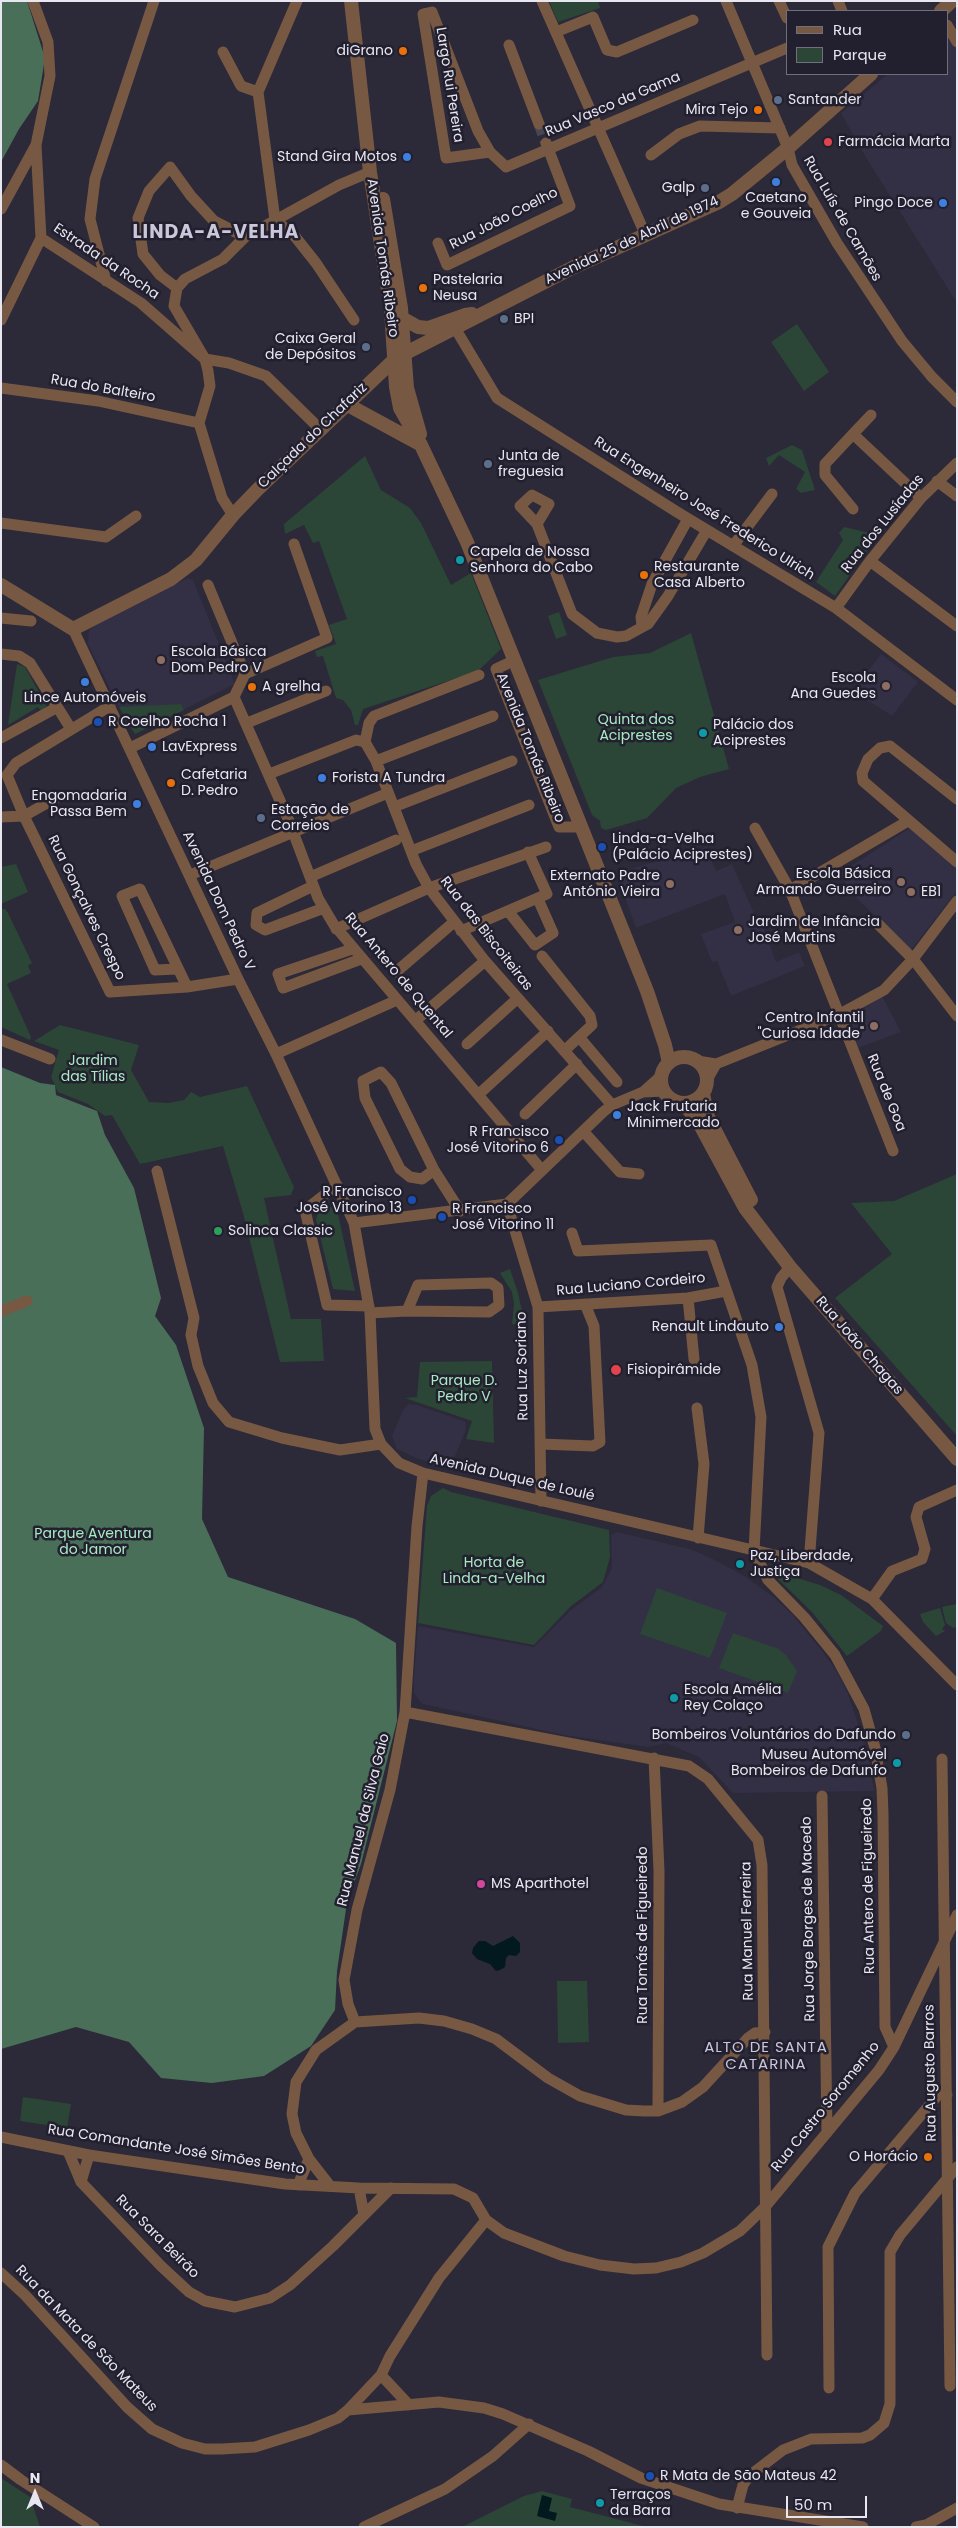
<!DOCTYPE html>
<meta charset="utf-8">
<style>
body{margin:0}
#map{position:relative;width:958px;height:2528px;overflow:hidden;background:#2c2938;font-family:Poppins,sans-serif}
canvas{display:block}
.frame{position:absolute;inset:0;border:2px solid #e7e6f1;pointer-events:none}
.legend{position:absolute;left:786px;top:10px;width:162px;height:65px;box-sizing:border-box;background:#221f2e;border:1px solid #716f7c;margin:0;padding:6px 9px;list-style:none;font-size:15px;color:#e7e6f1}
.legend li{display:flex;align-items:center;gap:10px;height:25px}
.legend b{width:25px;border:1px solid #716f7c}
.north{position:absolute;left:10px;top:2468px;width:50px;height:50px;-webkit-text-stroke:4px #221f2e;paint-order:stroke;rotate:0deg;font-size:14px;font-weight:700;line-height:20px;text-align:center;color:#e7e6f1}
.north::after{content:'';display:block;margin:auto;width:18px;height:22px;background:#e7e6f1;clip-path:polygon(50% 0,100% 100%,50% 72%,0 100%)}
.scale{position:absolute;left:786px;top:2496px;width:81px;height:22px;box-sizing:border-box;border:2px solid #e7e6f1;border-top:0;padding-left:6px;font-size:15px;line-height:18px;white-space:nowrap;color:#e7e6f1;-webkit-text-stroke:4px #221f2e;paint-order:stroke}
</style>
<div id="map">
<canvas width="958" height="2528"></canvas>
<div class="frame"></div>
<ul class="legend">
<li><b style="height:6px;background:#775843"></b>Rua</li>
<li><b style="height:14px;background:#2b4636"></b>Parque</li>
</ul>
<div class="north">N</div>
<div class="scale">50 m</div>
</div>
<script>
const g = document.querySelector('canvas').getContext('2d');
g.lineJoin = 'round';
function paint(path, color) { g.fillStyle = color; g.fill(path, 'evenodd'); }
const poly = rows => new Path2D(rows.map(r => 'M' + r).join(''));
function stroke(path, color, width, dash) { g.strokeStyle = color; g.lineWidth = width; g.lineCap = dash ? 'butt' : 'round'; g.setLineDash(dash || []); g.stroke(path); }
function drawText(font, color, halo, rows, align = 'center') {
  g.font = font + ' Poppins,sans-serif'; g.lineWidth = 5; g.setLineDash([]); g.textBaseline = 'middle'; g.strokeStyle = halo; g.fillStyle = color; for (const [text, x, y, turn = 0] of rows) {
    g.save(); g.translate(x, y); g.rotate((+turn || 0) * Math.PI / 180); g.textAlign = isNaN(turn) ? turn : align; if (halo) g.strokeText(text, 0, 0); g.fillText(text, 0, 0); g.restore();
  }
}
paint(poly([
 [947,37,957,49,957,303,865,156,841,113,888,74,947,74],
 [188,578,193,580,235,684,135,734,128,725,88,644,89,630,96,624],
 [881,654,918,682,892,716,853,691],
 [910,828,957,869,957,891,911,950,850,892,840,873],
 [706,847,716,871,732,864,760,926,763,926,776,962,799,952,805,966,731,996,717,961,712,962,701,934,735,922,725,894,636,928,616,873],
 [882,996,901,1032,858,1048,847,1020],
 [408,1404,417,1405,466,1422,465,1432,451,1466,444,1466,416,1458,397,1449,392,1436,402,1412],
 [617,1532,690,1549,713,1559,746,1577,772,1596,792,1614,823,1652,838,1674,848,1694,868,1753,874,1791,733,1793,699,1757,666,1743,648,1747,564,1735,423,1704,418,1699,414,1693,414,1676,418,1626,534,1647,571,1610,602,1587,612,1568,611,1535]
]), '#332f45');
paint(poly([
 [549,1,598,1,600,8,558,22],
 [797,324,829,372,804,391,771,342],
 [792,445,802,450,815,490,801,493,796,489,805,472,779,455,769,466,766,458],
 [365,456,381,490,410,508,421,523,451,585,471,573,501,649,478,671,363,709,358,725,355,725,351,710,343,700,336,698,323,656,317,657,315,651,336,644,329,625,347,619,319,541,313,543,304,525,285,534,284,524],
 [844,527,878,535,835,596,816,582,843,540,839,533],
 [559,612,567,635,556,639,548,616],
 [691,633,729,769,700,777,676,788,647,818,606,830,601,828,600,821,592,815,538,680,613,657,650,653],
 [17,664,25,667,47,707,42,712,38,707,8,725],
 [181,704,184,710,135,734,119,707],
 [16,864,28,892,1,904,1,867],
 [1,909,5,909,8,913,32,963,28,966,31,973,7,984,31,1037,30,1040,1,1027],
 [60,1025,139,1045,131,1070,149,1102,169,1103,184,1100,191,1092,200,1097,247,1086,294,1187,291,1195,264,1198,291,1319,321,1319,324,1361,280,1362,243,1213,223,1146,140,1164,112,1115,105,1116,88,1104,58,1092,51,1077,59,1050,34,1041],
 [957,1174,957,1436,835,1298,892,1254,851,1203,894,1201],
 [331,1207,335,1207,337,1210,355,1291,333,1289,316,1220,318,1212],
 [510,1269,518,1293,525,1325,512,1324,514,1304,512,1292,500,1273],
 [492,1361,494,1443,466,1439,472,1421,405,1398,417,1397,420,1362],
 [443,1488,451,1492,609,1530,610,1557,603,1582,570,1607,534,1645,418,1623,427,1506,431,1496],
 [778,1572,820,1585,841,1595,883,1626,881,1631,847,1656,812,1612,777,1578],
 [657,1588,727,1613,710,1658,640,1634],
 [957,1604,957,1627,953,1628,946,1623,942,1607],
 [940,1608,945,1625,942,1629,945,1631,936,1636,923,1622,920,1614],
 [733,1633,779,1649,786,1655,797,1671,788,1693,719,1668],
 [557,1981,587,1981,589,2042,558,2043],
 [23,2097,71,2104,67,2128,20,2121],
 [1,2478,30,2497,40,2527,1,2527],
 [542,2491,572,2499,570,2507,647,2527,462,2527,524,2496]
]), '#2b4636');
paint(poly([
 [1,1,27,1,45,58,38,101,19,129,1,162],
 [1,1067,40,1083,55,1085,56,1095,97,1111,105,1135,134,1188,161,1298,155,1316,176,1345,204,1428,202,1519,228,1577,355,1619,396,1643,397,1721,361,1864,347,1902,337,1971,335,2010,311,2046,264,2076,212,2083,161,2078,129,2042,76,2027,1,2049]
]), '#496f59');
paint(poly([
 [513,1936,520,1943,520,1952,516,1956,509,1955,506,1958,505,1967,500,1970,496,1971,490,1964,477,1959,472,1953,473,1948,479,1941,485,1941,493,1946],
 [542,2495,552,2498,549,2511,557,2513,555,2521,537,2516]
]), '#01191f');
stroke(poly([
 [539,124,546,143]
]), '#484554', 11, [11, 5.5]);
stroke(poly([
 [297,1,258,92,275,220,293,234,316,263,354,320],
 [542,1,646,236],
 [726,1,788,148,792,165,837,243,902,341,932,377,957,402],
 [779,1,787,18],
 [838,1,842,11],
 [947,25,957,42],
 [556,32,593,17,607,50,617,52,693,20],
 [509,45,539,124],
 [223,52,241,86,258,92],
 [490,152,446,158,423,14,432,12,478,131,490,152,506,167,787,48],
 [651,155,679,134,700,126,780,128],
 [1,209,36,145],
 [41,238,141,303,205,359,229,363,266,376,320,429],
 [438,243,447,265,570,206,546,143],
 [106,281,90,219,95,179,154,1],
 [177,288,160,275,143,254,138,218,149,191,170,167,191,196,214,221,245,237],
 [1,320,41,238,36,145,50,76,48,42,33,1],
 [455,328,497,398,677,512,836,608,957,700],
 [1,388,98,401,199,423],
 [853,434,871,415],
 [937,481,957,496],
 [853,509,825,475,825,464,853,434,921,498],
 [233,515,222,498,199,423,210,386,208,371,205,359,174,306,177,288,185,279,223,259,245,237,339,185,370,172],
 [1,523,106,537,136,516],
 [537,524,520,506,532,495,549,504,537,524,572,614,597,633,617,637,626,636,648,624,668,596,707,530],
 [733,546,772,494],
 [870,561,957,626],
 [208,585,245,674,234,697],
 [836,608,870,561,921,498,957,463],
 [1,618,31,621],
 [642,626,641,617,652,584,688,519],
 [73,629,238,979,276,1054,354,1223,370,1313,375,1429,381,1444,399,1463,423,1473,809,1563,872,1599,957,1685],
 [1,654,19,656,30,663,71,729],
 [515,660,496,669,547,797,559,827,582,827],
 [245,674,327,638,294,544],
 [234,697,289,821,318,898,334,925,541,1169],
 [110,706,16,763,7,775,24,816,110,992,187,987,238,979],
 [247,723,326,691],
 [1,738,56,708],
 [365,742,369,723,374,716,479,675],
 [130,748,234,697],
 [376,761,493,716],
 [269,774,356,740,365,742,376,761,416,864,429,888,485,961,612,1105],
 [957,799,890,746,880,748,868,759,862,773,863,781,957,862],
 [394,807,512,761],
 [1,817,24,816,56,798],
 [755,828,790,890,893,1151],
 [411,851,529,805],
 [190,875,388,793],
 [310,877,396,840],
 [313,886,257,913,256,925,265,930,324,908],
 [790,890,908,821],
 [508,911,535,945,553,933,538,899],
 [877,923,913,959,957,1016],
 [336,929,429,888,546,847],
 [461,931,547,894,528,852],
 [352,949,278,974,283,988,361,959],
 [542,956,590,1016,592,1025,564,1051],
 [177,969,155,970,122,896,140,889,187,987],
 [396,972,454,922],
 [416,1020,485,961],
 [580,1038,617,1082],
 [1,1040,50,1059],
 [467,1044,517,999],
 [276,1054,397,1000],
 [697,1061,716,1064,838,1015,884,990,913,959,957,901],
 [707,1080,716,1064],
 [643,1092,664,1091],
 [479,1094,548,1031],
 [525,1114,577,1064],
 [583,1131,620,1172,639,1174],
 [434,1170,422,1179,410,1177,400,1169,365,1098,363,1081,381,1072,391,1083,434,1170,460,1211],
 [157,1171,194,1318,191,1335,198,1366,213,1403,229,1422,282,1438,340,1450,381,1444],
 [337,1185,305,1210,327,1305,369,1306],
 [507,1204,538,1307,541,1501],
 [354,1223,507,1204,603,1112,612,1105,643,1092,661,1076],
 [572,1233,578,1251,711,1245,752,1365,761,1417,754,1551,768,1580,804,1617,835,1655,864,1709,875,1748,882,1788,883,1814,885,2027,894,2047],
 [790,1267,781,1278,777,1287,819,1433,809,1563],
 [688,1298,694,1359],
 [538,1307,688,1298,726,1291],
 [1,1311,27,1301],
 [370,1313,407,1311,489,1312,499,1305,498,1288,491,1283,418,1285,407,1311],
 [697,1408,704,1464,698,1538],
 [540,1444,593,1446,600,1442,594,1326,585,1304],
 [872,1599,892,1571,922,1559,925,1549,916,1517,919,1507,957,1490],
 [405,1712,689,1766,708,1779,758,1840,762,1865,767,2355],
 [654,1758,659,1871,658,2111],
 [942,1759,950,2386],
 [822,1796,827,2133],
 [355,2022,348,2004,344,1980,357,1910,390,1790,405,1712,417,1526,423,1473],
 [1,2137,89,2155,285,2184,359,2188,454,2189,473,2198,486,2220,439,2278,390,2356,381,2375,348,2410],
 [68,2151,81,2182,161,2266,189,2292,205,2301,235,2307,270,2298,290,2285,333,2246,391,2188],
 [309,2159,296,2133,292,2114,296,2082,316,2050,355,2022,419,2018,444,2021,472,2029,496,2039,548,2078,580,2096,626,2110,644,2111,658,2111,682,2102,703,2087,748,2038,755,2033,765,2032],
 [81,2182,89,2155],
 [298,2185,309,2159,330,2186],
 [359,2188,364,2215],
 [486,2220,504,2233,564,2256,600,2265,634,2269,656,2268,681,2262,703,2253,740,2231,765,2207,879,2070,894,2047,957,1915],
 [1,2273,25,2295,127,2407,152,2429,182,2443,205,2449,222,2449,255,2447,309,2430,338,2418,348,2410,439,2402,484,2408,503,2414,588,2451,641,2478,719,2504,863,2527],
 [381,2375,409,2405],
 [829,2388,828,2247,855,2193,938,2095,947,2095],
 [1,2465,21,2480,94,2527],
 [737,2508,743,2485,749,2476,783,2450,811,2439,862,2438,870,2435,884,2423,890,2404,890,2252,900,2235,957,2167],
 [364,2527,445,2489,493,2456,529,2424],
 [916,2527,926,2525,957,2508]
]), '#775843', 11);
stroke(poly([
 [351,1,370,172,391,310,396,387,400,408,421,445,467,542,647,991,665,1045,669,1063],
 [941,11,952,1],
 [383,199,401,308,407,388,420,434],
 [402,318,418,327,428,328,465,315,472,314],
 [346,404,418,443],
 [1,585,73,629,171,579,196,560,233,515,258,489,396,358,574,267,719,202,732,194,788,148,871,74],
 '661 1080a23 23 0 1 1 46 0a23 23 0 1 1-46 0Z',
 [703,1094,708,1117,751,1200],
 [683,1103,698,1121,745,1208,790,1267,957,1459]
]), '#775843', 14);
for (const [x, y, r, color] of [
 [403,51,5,"#e8710a"],
 [778,100,5,"#5c6f8a"],
 [758,110,5,"#e8710a"],
 [828,142,5,"#e0444e"],
 [407,157,5,"#3f7fe0"],
 [776,182,5,"#3f7fe0"],
 [705,188,5,"#5c6f8a"],
 [943,203,5,"#3f7fe0"],
 [423,288,5,"#e8710a"],
 [504,319,5,"#5c6f8a"],
 [366,347,5,"#5c6f8a"],
 [488,464,5,"#5c6f8a"],
 [460,560,5,"#0f9aa8"],
 [644,575,5,"#e8710a"],
 [161,660,5,"#8d6e63"],
 [85,682,5,"#3f7fe0"],
 [886,686,5,"#8d6e63"],
 [252,687,5,"#e8710a"],
 [98,722,5,"#1a4fb4"],
 [703,733,5,"#0f9aa8"],
 [152,747,5,"#3f7fe0"],
 [322,778,5,"#3f7fe0"],
 [171,783,5,"#e8710a"],
 [137,804,5,"#3f7fe0"],
 [261,818,5,"#5c6f8a"],
 [602,847,5,"#1a4fb4"],
 [901,882,5,"#8d6e63"],
 [670,884,5,"#8d6e63"],
 [911,892,5,"#8d6e63"],
 [738,930,5,"#8d6e63"],
 [874,1026,5,"#8d6e63"],
 [617,1115,5,"#3f7fe0"],
 [559,1140,5,"#1a4fb4"],
 [412,1200,5,"#1a4fb4"],
 [442,1217,5,"#1a4fb4"],
 [218,1231,5,"#2e9e5b"],
 [779,1327,5,"#3f7fe0"],
 [616,1370,6,"#e0444e"],
 [740,1564,5,"#0f9aa8"],
 [674,1698,5,"#0f9aa8"],
 [906,1735,5,"#5c6f8a"],
 [897,1763,5,"#0f9aa8"],
 [481,1884,5,"#d1479c"],
 [928,2157,5,"#e8710a"],
 [650,2476,5,"#1a4fb4"],
 [600,2503,5,"#0f9aa8"]
]) { const dot = new Path2D(); dot.arc(x, y, r, 0, 2 * Math.PI); g.fillStyle = color; g.fill(dot); stroke(dot, '#221f2e', 2); }
drawText('14px', '#e7e6f1', '#221f2e', [
 ["diGrano",393,51,"right"],
 ["Santander",788,100],
 ["Mira Tejo",748,110,"right"],
 ["Farmácia Marta",838,142],
 ["Stand Gira Motos",397,157,"right"],
 ["Galp",695,188,"right"],
 ["Caetano",776,198,"center"],
 ["e Gouveia",776,214,"center"],
 ["Pingo Doce",933,203,"right"],
 ["Pastelaria",433,280],
 ["Neusa",433,296],
 ["BPI",514,319],
 ["Caixa Geral",356,339,"right"],
 ["de Depósitos",356,355,"right"],
 ["Junta de",498,456],
 ["freguesia",498,472],
 ["Capela de Nossa",470,552],
 ["Senhora do Cabo",470,568],
 ["Restaurante",654,567],
 ["Casa Alberto",654,583],
 ["Escola Básica",171,652],
 ["Dom Pedro V",171,668],
 ["Escola",876,678,"right"],
 ["Ana Guedes",876,694,"right"],
 ["A grelha",262,687],
 ["Lince Automóveis",85,698,"center"],
 ["R Coelho Rocha 1",108,722],
 ["Palácio dos",713,725],
 ["Aciprestes",713,741],
 ["LavExpress",162,747],
 ["Cafetaria",181,775],
 ["D. Pedro",181,791],
 ["Forista A Tundra",332,778],
 ["Engomadaria",127,796,"right"],
 ["Passa Bem",127,812,"right"],
 ["Estação de",271,810],
 ["Correios",271,826],
 ["Linda-a-Velha",612,839],
 ["(Palácio Aciprestes)",612,855],
 ["Escola Básica",891,874,"right"],
 ["Armando Guerreiro",891,890,"right"],
 ["Externato Padre",660,876,"right"],
 ["António Vieira",660,892,"right"],
 ["EB1",921,892],
 ["Jardim de Infância",748,922],
 ["José Martins",748,938],
 ["Centro Infantil",864,1018,"right"],
 ["\"Curiosa Idade\"",864,1034,"right"],
 ["Jack Frutaria",627,1107],
 ["Minimercado",627,1123],
 ["R Francisco",549,1132,"right"],
 ["José Vitorino 6",549,1148,"right"],
 ["R Francisco",402,1192,"right"],
 ["José Vitorino 13",402,1208,"right"],
 ["R Francisco",452,1209],
 ["José Vitorino 11",452,1225],
 ["Solinca Classic",228,1231],
 ["Renault Lindauto",769,1327,"right"],
 ["Fisiopirâmide",627,1370],
 ["Paz, Liberdade,",750,1556],
 ["Justiça",750,1572],
 ["Escola Amélia",684,1690],
 ["Rey Colaço",684,1706],
 ["Bombeiros Voluntários do Dafundo",896,1735,"right"],
 ["Museu Automóvel",887,1755,"right"],
 ["Bombeiros de Dafunfo",887,1771,"right"],
 ["MS Aparthotel",491,1884],
 ["O Horácio",918,2157,"right"],
 ["R Mata de São Mateus 42",660,2476],
 ["Terraços",610,2495],
 ["da Barra",610,2511]
], 'left');
drawText('14px', '#e7e6f1', '#221f2e', [
 ["Largo Rui Pereira",449,85,81],
 ["Rua Vasco da Gama",613,105,-23],
 ["Rua João Coelho",504,219,-27],
 ["Rua Luís de Camões",842,219,60],
 ["Avenida 25 de Abril de 1974",632,241,-25],
 ["Avenida Tomás Ribeiro",382,258,82],
 ["Estrada da Rocha",106,262,34],
 ["Rua do Balteiro",103,389,10],
 ["Calçada do Chafariz",313,436,-44],
 ["Rua Engenheiro José Frederico Ulrich",704,509,32],
 ["Rua dos Lusíadas",883,524,-51],
 ["Avenida Tomás Ribeiro",530,748,68],
 ["Avenida Dom Pedro V",218,901,65],
 ["Rua Gonçalves Crespo",86,908,64],
 ["Rua das Biscoiteiras",486,934,52],
 ["Rua Antero de Quental",398,976,50],
 ["Rua de Goa",886,1093,68],
 ["Rua Luciano Cordeiro",631,1285,-5],
 ["Rua João Chagas",859,1346,49],
 ["Rua Luz Soriano",523,1366,-91],
 ["Avenida Duque de Loulé",512,1478,13],
 ["Rua Manuel da Silva Gaio",364,1820,-76],
 ["Rua Antero de Figueiredo",869,1886,-91],
 ["Rua Jorge Borges de Macedo",809,1919,-91],
 ["Rua Manuel Ferreira",748,1931,-91],
 ["Rua Tomás de Figueiredo",643,1935,-90],
 ["Rua Augusto Barros",931,2073,-91],
 ["Rua Castro Soromenho",826,2107,-51],
 ["Rua Comandante José Simões Bento",176,2150,9],
 ["Rua Sara Beirão",157,2237,45],
 ["Rua da Mata de São Mateus",86,2339,46]
]);
drawText('14px', '#a8ebc3', '#221f2e', [
 ["Quinta dos",636,720],
 ["Aciprestes",636,736],
 ["Jardim",93,1061],
 ["das Tílias",93,1077],
 ["Parque D.",464,1381],
 ["Pedro V",464,1397],
 ["Parque Aventura",93,1534],
 ["do Jamor",93,1550],
 ["Horta de",494,1563],
 ["Linda-a-Velha",494,1579]
]);
g.letterSpacing = '1px';
drawText('15px', '#cac7db', '#221f2e', [
 ["ALTO DE SANTA",766,2048],
 ["CATARINA",766,2065]
]);
g.letterSpacing = '0px';
g.letterSpacing = '1px';
drawText('bold 19px', '#cac7db', '#221f2e', [
 ["LINDA-A-VELHA",216,233]
]);
g.letterSpacing = '0px';
</script>
